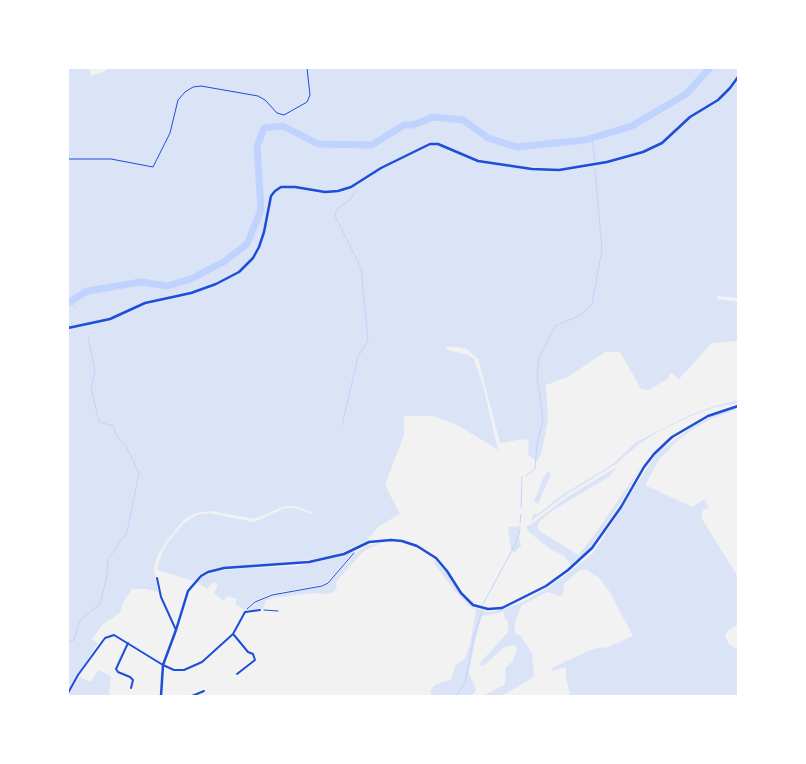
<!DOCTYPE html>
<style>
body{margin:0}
#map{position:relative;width:806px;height:764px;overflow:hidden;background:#f2f2f2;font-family:Commissioner,sans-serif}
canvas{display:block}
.frame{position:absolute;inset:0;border:69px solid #fff;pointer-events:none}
</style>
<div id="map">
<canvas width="806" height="764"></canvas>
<div class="frame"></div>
</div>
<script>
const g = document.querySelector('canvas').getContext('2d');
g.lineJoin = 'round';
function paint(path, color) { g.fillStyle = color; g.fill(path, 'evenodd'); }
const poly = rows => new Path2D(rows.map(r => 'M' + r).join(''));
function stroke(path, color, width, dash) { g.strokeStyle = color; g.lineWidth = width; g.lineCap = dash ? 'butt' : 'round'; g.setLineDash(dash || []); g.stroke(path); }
paint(poly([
 [68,68,89,68,91,76,104,72,109,68,738,68,738,298,717,296,717,299,738,302,738,341,712,343,679,379,672,373,669,375,668,379,648,390,641,389,620,352,605,352,568,377,546,385,548,420,541,455,537,461,528,455,529,441,524,439,500,443,478,359,467,349,457,347,445,347,447,350,468,355,474,359,483,385,498,450,459,426,433,416,404,416,404,435,385,485,400,514,379,526,366,541,343,552,327,557,293,562,216,568,199,575,194,581,157,570,161,555,168,542,184,523,197,515,209,513,254,522,285,508,295,508,311,514,312,512,296,506,285,506,254,519,211,511,196,513,190,516,184,520,167,540,157,557,154,568,158,592,147,589,132,589,123,603,120,613,103,624,92,639,98,643,68,690],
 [738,400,738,403,716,407,691,416,658,432,639,444,616,464,566,495,531,521,534,514,538,514,562,495,613,464,636,442,690,415,714,406],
 [738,407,738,409,713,418,696,427,678,440,659,460,645,485,692,507,704,499,709,508,703,510,701,517,738,577,738,625,728,630,725,635,729,644,738,650,738,696,570,696,566,677,566,667,553,671,552,668,588,651,601,647,606,648,633,636,609,591,599,578,587,570,580,570,564,584,563,595,559,596,547,592,522,605,516,619,514,632,517,635,520,635,532,653,534,674,532,678,502,696,483,696,504,685,506,679,505,671,506,667,512,662,517,649,514,645,505,647,483,666,479,664,508,632,508,621,505,619,504,612,482,616,474,645,469,673,476,689,474,694,468,696,433,696,431,695,431,690,435,685,451,679,455,666,465,658,470,644,476,610,469,606,454,590,434,563,434,559,447,573,461,596,473,607,488,612,496,611,521,603,549,587,571,571,593,553,656,454,692,427,711,417],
 [643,464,620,504,590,548,571,565,564,556,550,549,529,532,526,526,530,525,567,497,617,467,610,476,552,511,540,521,537,528,540,531,578,555,592,538],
 [548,471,551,474,538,504,534,502,543,478],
 [521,526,519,539,521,546,515,552,511,551,508,527],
 [384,542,365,550,341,576,336,583,337,588,334,592,325,594,312,593,273,598,266,601,263,609,248,610,257,602,274,595,323,586,329,582,357,552,366,546],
 [356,550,327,582,320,585,271,594,254,601,244,610,235,604,237,599,227,596,223,601,214,593,218,585,213,582,207,589,197,582,202,577,217,571,247,568,298,566,344,555],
 [98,670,111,676,109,696,68,696,79,677,91,682]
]), '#dbe4f7');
stroke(poly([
 [592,138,595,161],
 [71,301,76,309],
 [342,425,358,357,368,340,361,268,335,216,337,209,351,199,355,192],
 [526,476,535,469,537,444,543,420,537,376,539,358,555,326,579,316,592,304,602,250,595,169],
 [521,507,522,477],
 [520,523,521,514],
 [483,604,515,545,520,530],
 [68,642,74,640,80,620,100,604,107,575,108,559,127,532,139,473,126,446,116,435,113,426,99,422,91,387,95,371,88,337],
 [456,696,465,683,474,636,482,611]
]), '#bfd3fe', 1);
stroke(poly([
 [68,303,87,291,141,282,167,286,191,279,225,261,247,244,261,210,257,147,264,128,283,126,318,144,372,145,404,125,413,125,433,117,463,120,488,138,517,147,585,140,632,126,686,94,710,68]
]), '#bfd3fe', 7);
stroke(poly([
 [68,159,111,159,153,167,170,133,178,100,185,92,193,87,201,86,258,96,265,100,277,113,284,115,307,102,310,95,307,68],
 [247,609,255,602,272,595,322,586,328,583,354,553],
 [264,610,278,611]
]), '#1d4ed8', 1);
stroke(poly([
 [157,578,161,597,176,630],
 [234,635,248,652,253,654,255,660,237,674],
 [128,643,116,669,118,672,130,677,133,680,131,688],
 [68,693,78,675,105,638,114,635,163,665,174,670,184,670,202,662,233,634,245,612,260,610],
 [192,696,204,691]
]), '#1d4ed8', 2);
stroke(poly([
 [161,696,163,665,176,630,188,591,201,576,208,572,224,568,309,562,344,554,369,542,391,540,402,541,417,546,436,558,447,571,461,593,473,605,488,609,502,608,546,586,568,570,592,548,621,507,644,467,654,454,672,437,708,416,738,406]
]), '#1d4ed8', 2.5);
stroke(poly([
 [68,328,110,319,145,303,191,293,216,284,239,272,253,258,259,247,264,232,271,196,275,191,281,187,295,187,325,192,338,191,351,187,381,168,430,144,438,144,478,161,532,169,559,170,607,162,643,152,662,143,690,117,718,100,730,88,738,77]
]), '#1d4ed8', 2.5);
</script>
